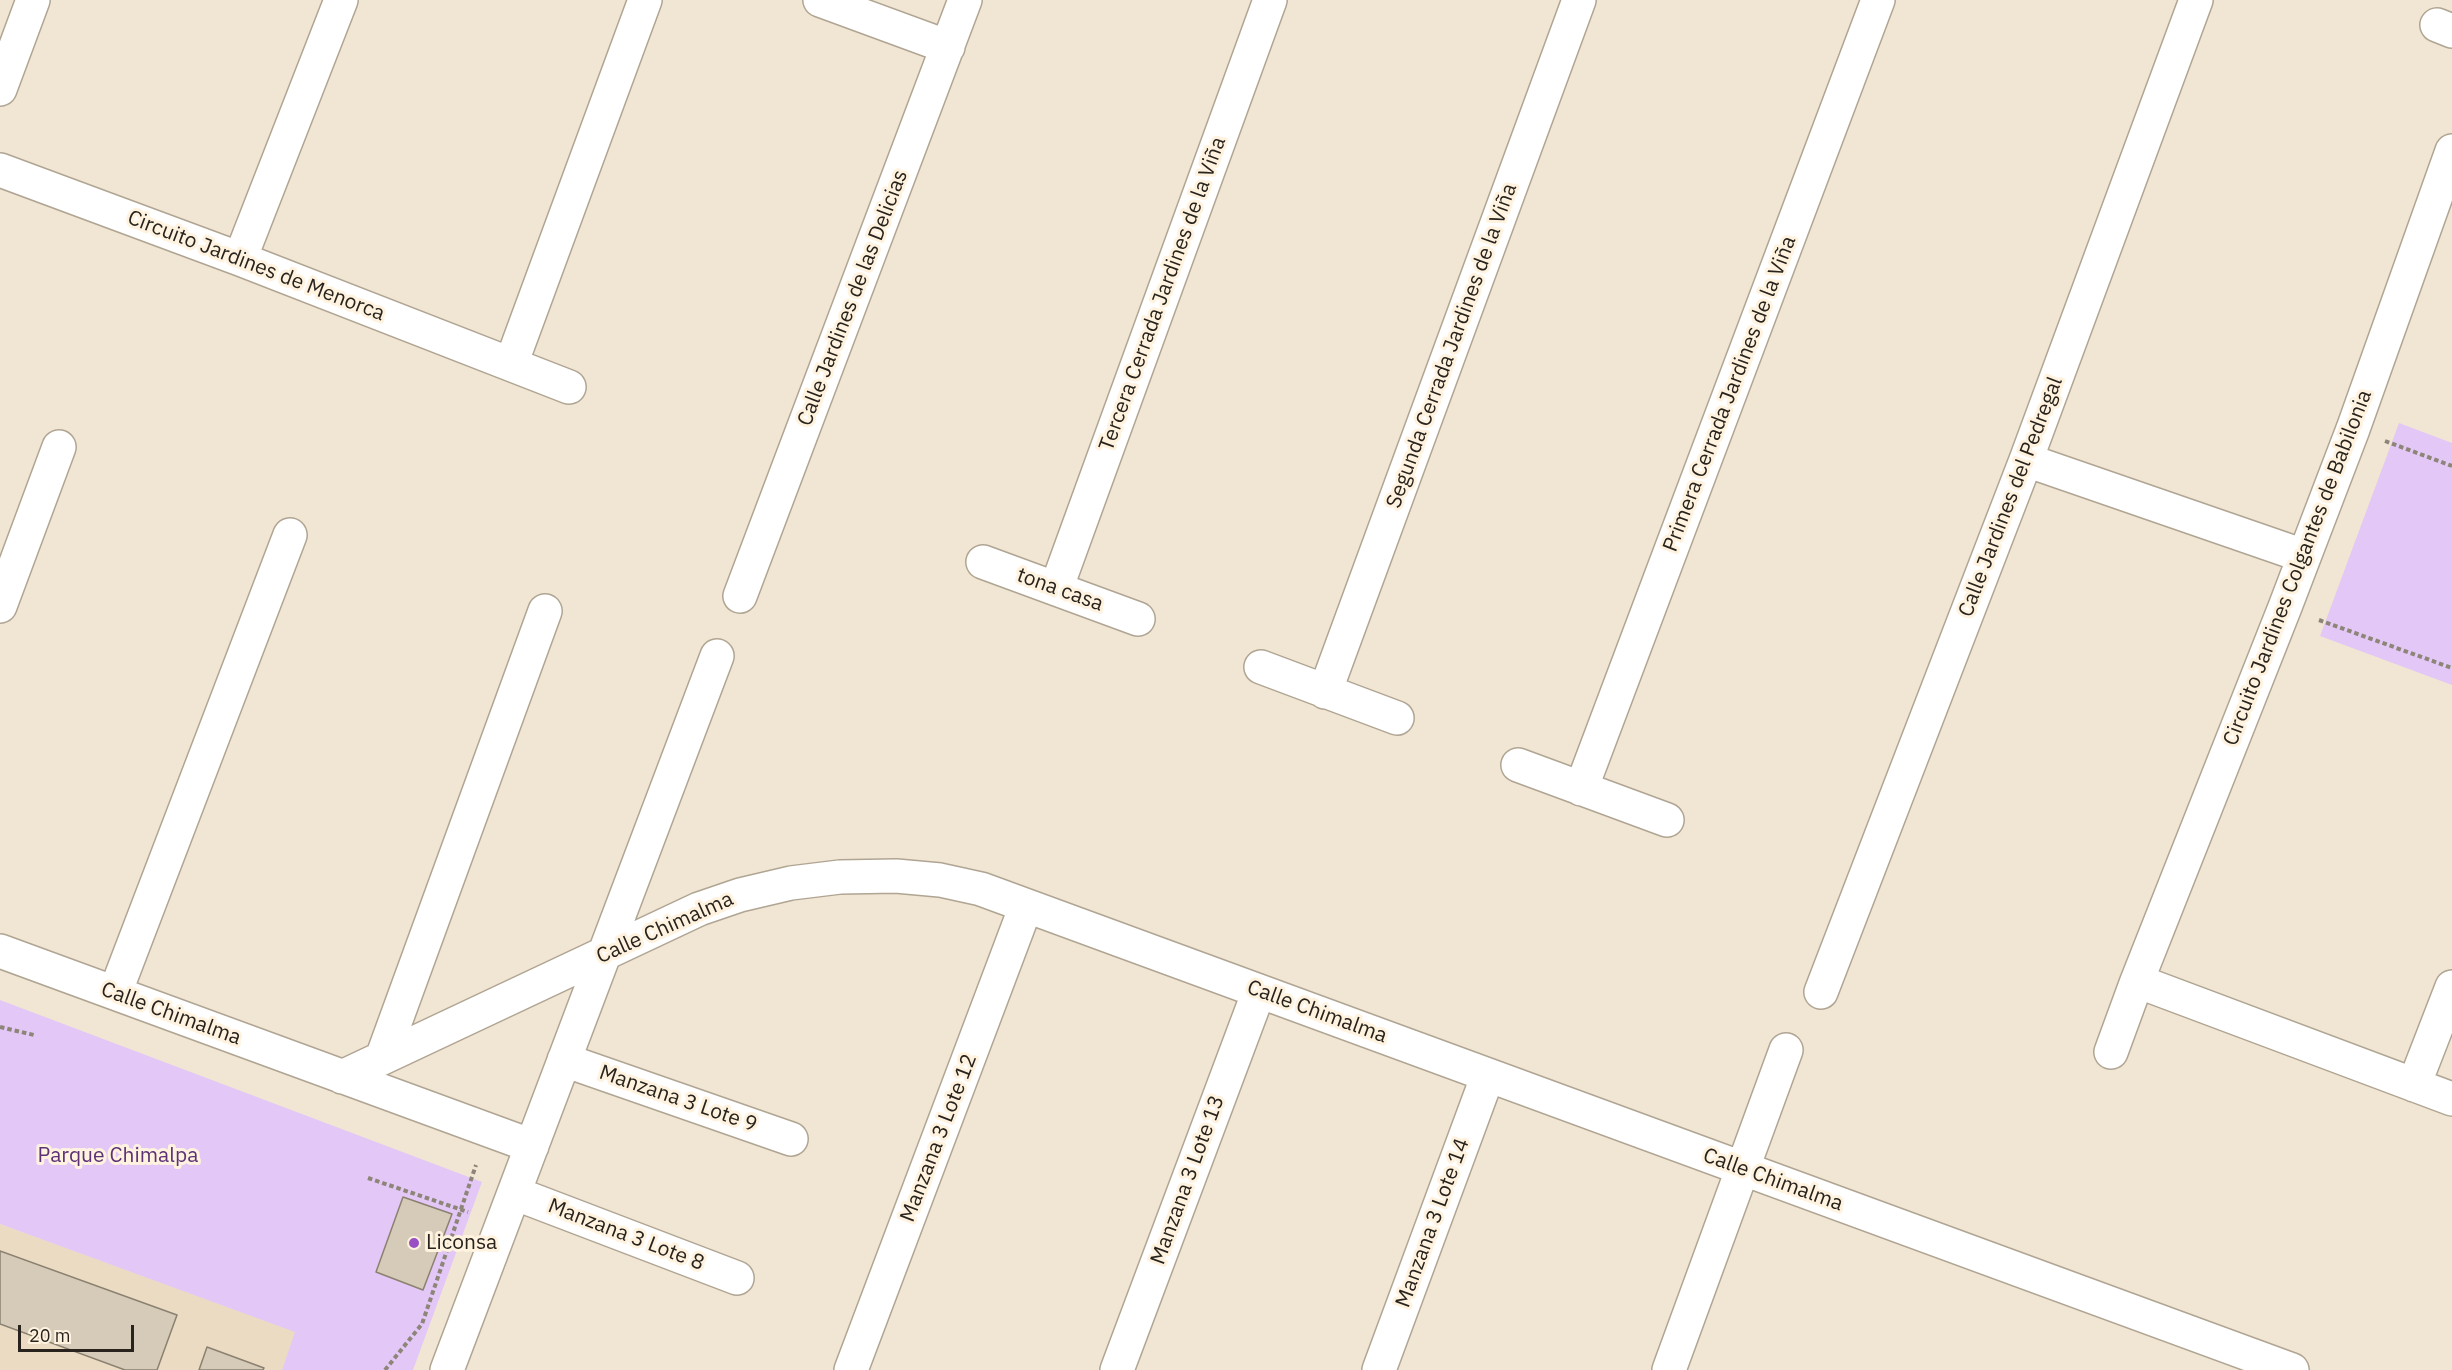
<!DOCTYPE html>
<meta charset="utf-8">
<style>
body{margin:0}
#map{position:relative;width:2452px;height:1370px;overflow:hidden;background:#f1e6d3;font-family:"IBM Plex Sans",sans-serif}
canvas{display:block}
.scale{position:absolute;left:18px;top:1325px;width:116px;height:27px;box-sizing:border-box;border:3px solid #28241d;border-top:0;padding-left:8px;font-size:18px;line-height:21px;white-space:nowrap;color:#28241d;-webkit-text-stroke:4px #fff3e0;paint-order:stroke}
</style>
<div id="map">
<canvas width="2452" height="1370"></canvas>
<div class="scale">20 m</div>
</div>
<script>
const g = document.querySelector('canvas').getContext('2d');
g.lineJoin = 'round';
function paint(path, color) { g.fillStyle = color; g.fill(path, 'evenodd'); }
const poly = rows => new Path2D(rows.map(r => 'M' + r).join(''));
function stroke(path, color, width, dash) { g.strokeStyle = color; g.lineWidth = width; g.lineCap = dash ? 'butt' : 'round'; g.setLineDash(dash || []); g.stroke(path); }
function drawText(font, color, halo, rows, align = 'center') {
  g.font = font + ' "IBM Plex Sans",sans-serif'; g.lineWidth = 6; g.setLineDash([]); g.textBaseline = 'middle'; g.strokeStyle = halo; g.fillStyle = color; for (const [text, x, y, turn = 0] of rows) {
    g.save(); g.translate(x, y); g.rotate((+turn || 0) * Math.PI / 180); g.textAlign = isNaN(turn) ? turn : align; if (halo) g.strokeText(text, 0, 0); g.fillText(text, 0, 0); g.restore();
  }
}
paint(poly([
 [0,1224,296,1332,282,1370,0,1370]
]), '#eadbc2');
paint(poly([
 [2399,423,2452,443,2452,685,2320,636],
 [0,1000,482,1182,413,1370,282,1370,295,1332,0,1224]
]), '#e3c7f6');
const building = poly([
 [403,1197,452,1214,423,1290,376,1272,403,1197],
 [0,1251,177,1315,157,1370,125,1370,0,1324,0,1251],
 [207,1347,264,1368,263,1370,199,1370,207,1347]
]);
paint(building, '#d5cbb8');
stroke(building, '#8b8170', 1.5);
const minor = poly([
 [820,0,948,47],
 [2437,25,2452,31],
 [0,89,33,0],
 [0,170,240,259,569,387],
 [240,259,341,0],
 [511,364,645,0],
 [2026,460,2304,556],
 [983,562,1138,619],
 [1056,589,1270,0],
 [740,596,965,0],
 [0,606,59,447],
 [1261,667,1397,718],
 [1325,692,1579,0],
 [1518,765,1667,820],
 [1581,789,1878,0],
 [0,951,532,1146],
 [2137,981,2452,1099],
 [1821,992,2026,460,2196,0],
 [115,993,290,535],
 [2111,1052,2137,981,2285,607,2353,429,2452,151],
 [382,1058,545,611],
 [564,1060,791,1139],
 [342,1077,699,909,740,895,791,883,840,877,896,876,940,880,981,889,2292,1370],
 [2414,1085,2452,987],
 [514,1193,737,1278],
 [447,1370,717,656],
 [851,1370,1026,906],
 [1117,1370,1259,991],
 [1379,1370,1488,1075],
 [1669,1370,1786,1050]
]);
stroke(minor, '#b0a593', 36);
stroke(poly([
 [2385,441,2452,466],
 [2319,620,2452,668],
 [0,1027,34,1035],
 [368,1178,468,1212],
 [385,1370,422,1324,476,1165]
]), '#8d8578', 4, [4.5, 3]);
stroke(minor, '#fff', 33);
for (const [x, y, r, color] of [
 [414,1243,6,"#9850c3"]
]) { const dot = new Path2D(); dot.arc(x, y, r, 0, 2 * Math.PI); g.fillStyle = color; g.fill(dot); stroke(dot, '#fff3e0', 2); }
drawText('21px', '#28241d', '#fff3e0', [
 ["Circuito Jardines de Menorca",256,266,21],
 ["Tercera Cerrada Jardines de la Viña",1163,294,-70],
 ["Calle Jardines de las Delicias",853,298,-69],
 ["Segunda Cerrada Jardines de la Viña",1452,346,-70],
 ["Primera Cerrada Jardines de la Viña",1730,394,-69],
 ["Calle Jardines del Pedregal",2011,497,-69],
 ["Circuito Jardines Colgantes de Babilonia",2298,568,-69],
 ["tona casa",1060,590,20],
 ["Calle Chimalma",665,928,-24],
 ["Calle Chimalma",1317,1012,20],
 ["Calle Chimalma",171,1014,20],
 ["Manzana 3 Lote 9",678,1099,19],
 ["Manzana 3 Lote 12",939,1138,-69],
 ["Manzana 3 Lote 13",1188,1180,-70],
 ["Calle Chimalma",1773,1180,20],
 ["Manzana 3 Lote 14",1433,1223,-70],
 ["Manzana 3 Lote 8",626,1235,21]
]);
drawText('21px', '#5c3175', '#fff3e0', [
 ["Parque Chimalpa",118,1156]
]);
drawText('21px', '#28241d', '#fff3e0', [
 ["Liconsa",426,1243]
], 'left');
</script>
